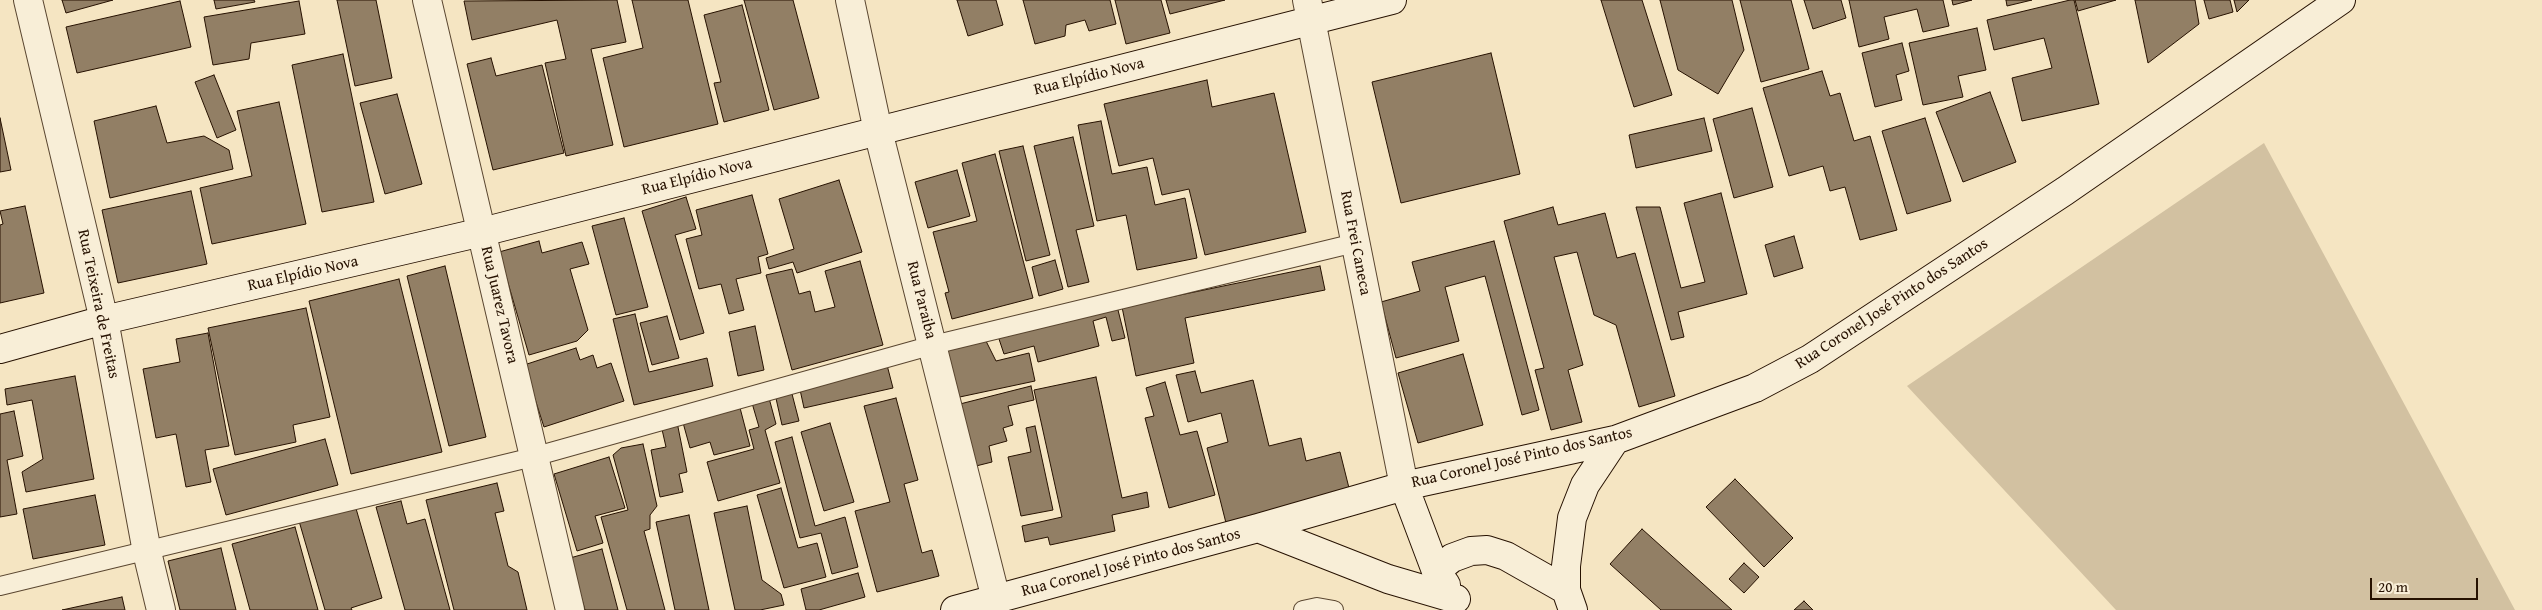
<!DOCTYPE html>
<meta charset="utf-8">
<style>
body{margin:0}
#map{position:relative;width:2542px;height:610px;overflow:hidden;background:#f5e5c2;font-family:"Gentium Book Plus",serif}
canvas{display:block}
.scale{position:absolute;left:2370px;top:578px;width:108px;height:22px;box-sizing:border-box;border:2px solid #261100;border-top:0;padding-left:6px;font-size:15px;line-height:18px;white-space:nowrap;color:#261100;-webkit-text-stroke:4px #f8eed7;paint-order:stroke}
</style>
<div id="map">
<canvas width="2542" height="610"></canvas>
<div class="scale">20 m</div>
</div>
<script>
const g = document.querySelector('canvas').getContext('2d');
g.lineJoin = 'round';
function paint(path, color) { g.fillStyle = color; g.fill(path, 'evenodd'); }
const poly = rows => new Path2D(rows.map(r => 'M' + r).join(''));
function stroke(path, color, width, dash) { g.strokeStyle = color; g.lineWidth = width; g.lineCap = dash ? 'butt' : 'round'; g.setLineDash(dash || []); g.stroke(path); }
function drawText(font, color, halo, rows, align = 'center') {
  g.font = font + ' "Gentium Book Plus",serif'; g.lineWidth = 4; g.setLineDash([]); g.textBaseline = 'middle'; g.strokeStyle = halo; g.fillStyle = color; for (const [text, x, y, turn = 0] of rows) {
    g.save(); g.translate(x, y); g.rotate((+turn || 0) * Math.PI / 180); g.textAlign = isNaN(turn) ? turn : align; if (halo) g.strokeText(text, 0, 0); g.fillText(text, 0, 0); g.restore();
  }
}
paint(poly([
 [2264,143,2515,610,2116,610,1907,386]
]), '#d2c1a1');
const building = poly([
 [62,0,113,0,66,13,62,0],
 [214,0,254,0,255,2,216,9,214,0],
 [337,0,376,0,392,78,355,86,337,0],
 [617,0,626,42,591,49,613,145,566,156,545,63,566,59,557,20,472,40,464,1,617,0],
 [632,0,688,0,718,124,624,147,603,58,643,48,632,0],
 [744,0,793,0,819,98,774,110,744,0],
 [957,0,996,0,1003,25,968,36,957,0],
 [1023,0,1110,0,1116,24,1089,31,1085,20,1066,25,1065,36,1035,44,1023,0],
 [1115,0,1161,0,1170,33,1126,44,1115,0],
 [1166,0,1225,0,1170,14,1166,0],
 [1601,0,1642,0,1672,95,1634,107,1601,0],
 [1660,0,1732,0,1744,50,1718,94,1678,70,1660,0],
 [1740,0,1791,0,1809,69,1761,82,1740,0],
 [1804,0,1841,0,1846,18,1813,29,1804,0],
 [1849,0,1943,0,1949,26,1923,32,1917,9,1884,17,1889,39,1859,47,1849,0],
 [1952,0,1972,0,1953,5,1952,0],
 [2006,0,2032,0,2007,6,2006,0],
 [2070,0,2074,0,2099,104,2022,121,2012,78,2052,68,2044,38,1994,50,1987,20,2070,0],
 [2075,0,2116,0,2078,11,2075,0],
 [2135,0,2195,0,2199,24,2148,63,2135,0],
 [2204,0,2230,0,2233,12,2209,19,2204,0],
 [2234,0,2249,0,2237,12,2234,0],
 [180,1,191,47,77,73,66,27,180,1],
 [299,1,305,34,251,43,249,59,213,65,204,17,299,1],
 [742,5,769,110,724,122,714,83,721,82,704,15,742,5],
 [1977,28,1986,70,1958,76,1963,97,1923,105,1909,43,1977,28],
 [1902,43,1909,71,1896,75,1902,100,1875,107,1862,53,1902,43],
 [1491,53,1520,174,1401,203,1372,82,1491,53],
 [343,54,374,202,322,212,292,65,343,54],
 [491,58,496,76,542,65,564,153,493,170,467,64,491,58],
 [1822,71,1830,96,1840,93,1854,141,1870,136,1897,230,1860,240,1845,187,1830,191,1823,166,1789,176,1763,88,1822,71],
 [214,75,236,130,217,138,195,82,214,75],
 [1207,80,1212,107,1274,93,1306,232,1205,255,1189,189,1162,195,1153,158,1119,166,1104,104,1207,80],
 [1990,92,2016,162,1963,182,1936,112,1990,92],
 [397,94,422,184,385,194,360,103,397,94],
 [279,102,306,224,212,244,200,188,252,176,237,111,279,102],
 [156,106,167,143,204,136,229,150,233,169,110,198,94,121,156,106],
 [1752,108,1773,187,1734,198,1713,119,1752,108],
 [0,118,11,170,0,172,0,118],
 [1704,118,1712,151,1636,168,1629,135,1704,118],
 [1925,118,1951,201,1907,214,1882,131,1925,118],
 [1101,121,1112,174,1147,167,1155,205,1185,198,1197,258,1137,270,1126,215,1097,221,1078,125,1101,121],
 [1073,137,1094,226,1076,230,1089,282,1068,287,1034,146,1073,137],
 [1023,146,1050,255,1026,261,999,151,1023,146],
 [995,154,1033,298,952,319,945,293,949,292,933,232,977,221,962,163,995,154],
 [957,170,970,216,928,228,915,182,957,170],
 [839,180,862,252,797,273,793,262,769,269,766,258,794,249,779,199,839,180],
 [191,191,207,264,118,283,102,210,191,191],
 [1721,193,1747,294,1678,312,1684,337,1671,340,1636,207,1660,207,1681,288,1705,282,1684,203,1721,193],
 [752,195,768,254,758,257,761,273,736,279,744,310,729,314,721,284,699,289,686,239,702,235,696,210,752,195],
 [686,197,696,229,675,235,704,333,680,340,642,211,686,197],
 [25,206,44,293,0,303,0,225,3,224,0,211,25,206],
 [1553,207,1558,225,1605,213,1617,258,1635,253,1675,396,1639,407,1616,325,1594,315,1577,252,1554,257,1583,365,1568,370,1582,422,1551,430,1535,370,1544,368,1504,221,1553,207],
 [624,218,648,307,616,315,592,226,624,218],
 [1794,236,1803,268,1774,277,1765,245,1794,236],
 [539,241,542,253,582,242,589,264,570,269,588,330,577,341,529,355,499,252,539,241],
 [1494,241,1539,410,1522,415,1485,276,1445,287,1459,341,1396,358,1381,302,1420,291,1412,262,1494,241],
 [1055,260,1063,289,1039,296,1032,267,1055,260],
 [860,261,883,345,792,370,766,275,792,269,799,294,810,291,815,312,835,307,825,271,860,261],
 [445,266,486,437,449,446,407,276,445,266],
 [1320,266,1325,290,1185,318,1194,363,1136,376,1122,307,1320,266],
 [399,279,442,452,351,474,309,301,399,279],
 [1117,306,1125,338,1112,341,1106,317,1093,321,1099,346,1038,362,1034,346,1004,354,998,336,1117,306],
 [306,308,330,417,293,425,296,442,235,455,208,328,306,308],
 [635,314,649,372,707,358,713,386,634,405,613,319,635,314],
 [667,316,679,358,652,365,640,323,667,316],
 [755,326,764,370,738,376,729,332,755,326],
 [208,333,229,446,205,450,211,482,186,487,176,434,156,438,143,369,180,362,176,339,208,333],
 [985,339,996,361,1029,353,1035,381,955,398,944,348,985,339],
 [576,348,580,360,593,355,597,368,611,363,624,401,544,427,524,365,576,348],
 [1463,354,1483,425,1418,443,1398,373,1463,354],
 [887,365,893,388,804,408,799,385,887,365],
 [1195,371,1201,393,1253,380,1269,446,1301,438,1306,461,1340,452,1350,492,1226,523,1207,448,1228,442,1221,413,1188,422,1176,375,1195,371],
 [75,376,94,479,26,492,22,472,43,459,32,400,7,405,5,389,75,376],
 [1096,377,1122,498,1147,492,1149,507,1112,515,1115,531,1050,545,1048,537,1025,542,1022,526,1062,517,1034,390,1096,377],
 [1165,382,1180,435,1197,431,1215,495,1169,508,1145,418,1154,416,1146,388,1165,382],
 [1031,386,1034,400,1008,406,1013,425,1003,428,1007,441,989,446,992,462,972,467,956,405,1031,386],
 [791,390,799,421,782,425,775,394,791,390],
 [769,398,776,424,765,430,780,483,718,501,707,462,754,449,749,430,759,427,752,403,769,398],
 [896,398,918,480,904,484,922,553,932,550,939,576,877,592,855,511,890,502,864,406,896,398],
 [739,404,750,446,714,455,710,442,690,448,682,419,739,404],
 [14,411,23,456,7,460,17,514,0,517,0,414,14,411],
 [677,422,687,472,679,474,683,492,660,497,651,450,666,447,661,425,677,422],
 [830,423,854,502,824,511,801,432,830,423],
 [1035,426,1053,510,1021,516,1008,457,1031,452,1026,428,1035,426],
 [792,437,815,526,845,517,858,567,832,574,821,533,800,538,775,442,792,437],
 [325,439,338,485,226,515,213,469,325,439],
 [643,444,657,506,650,515,650,529,644,531,665,610,627,610,601,517,628,510,613,455,621,448,643,444],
 [609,457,625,508,595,516,603,543,577,551,554,474,609,457],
 [1735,479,1793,538,1764,567,1706,507,1735,479],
 [497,483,504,511,495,513,508,566,518,572,527,610,454,610,426,500,497,483],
 [781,488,798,548,817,543,826,577,784,588,757,495,781,488],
 [95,495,105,545,33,559,23,509,95,495],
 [401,501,407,524,425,519,450,610,405,610,376,507,401,501],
 [355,505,382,598,351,608,352,610,325,610,299,521,355,505],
 [747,506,762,580,781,594,784,605,760,610,735,610,714,513,747,506],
 [689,515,709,610,675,610,656,522,689,515],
 [295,527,318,610,250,610,232,544,295,527],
 [1642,529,1732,610,1661,610,1610,564,1642,529],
 [221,548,236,610,180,610,168,561,221,548],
 [602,549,618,610,585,610,570,558,602,549],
 [1744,563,1759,577,1744,593,1729,579,1744,563],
 [858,573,865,597,819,610,806,610,801,589,858,573],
 [122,597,125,610,62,610,122,597],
 [1804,601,1813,610,1794,610,1804,601]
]);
paint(building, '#927f65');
stroke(building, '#261100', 1);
const lane = poly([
 [0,586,533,457,933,345,1355,243],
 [1303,610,1317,607,1334,610]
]);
const street = poly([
 [28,0,104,320,147,552,161,610],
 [427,0,570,610],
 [850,0,878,131,996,599],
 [1307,0,1404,486]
]);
const secondary = poly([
 [0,349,104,320,482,232,1392,0],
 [1404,486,1436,571,1446,585],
 [1258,528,1388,579,1456,599],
 [1436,571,1452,558,1471,551,1487,550,1506,556,1566,590],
 [955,610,1258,528,1404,486,1615,440,1755,388,1810,359,2065,191,2341,0],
 [1573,610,1566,590,1566,566,1572,518,1585,485,1615,440]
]);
stroke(lane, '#5a4630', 20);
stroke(street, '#5a4630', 30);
stroke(secondary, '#261100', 30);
stroke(lane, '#f8eed7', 18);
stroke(street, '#f8eed7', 28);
stroke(secondary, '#f8eed7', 28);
drawText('16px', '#261100', '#f8eed7', [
 ["Rua Elpídio Nova",1089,77,-14],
 ["Rua Elpídio Nova",697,177,-14],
 ["Rua Frei Caneca",1355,243,79],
 ["Rua Elpídio Nova",303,274,-13],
 ["Rua Paraiba",921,300,76],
 ["Rua Teixeira de Freitas",98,304,78],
 ["Rua Coronel José Pinto dos Santos",1892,304,-33],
 ["Rua Juarez Tavora",499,305,77],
 ["Rua Coronel José Pinto dos Santos",1522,458,-13],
 ["Rua Coronel José Pinto dos Santos",1131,563,-15]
]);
</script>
